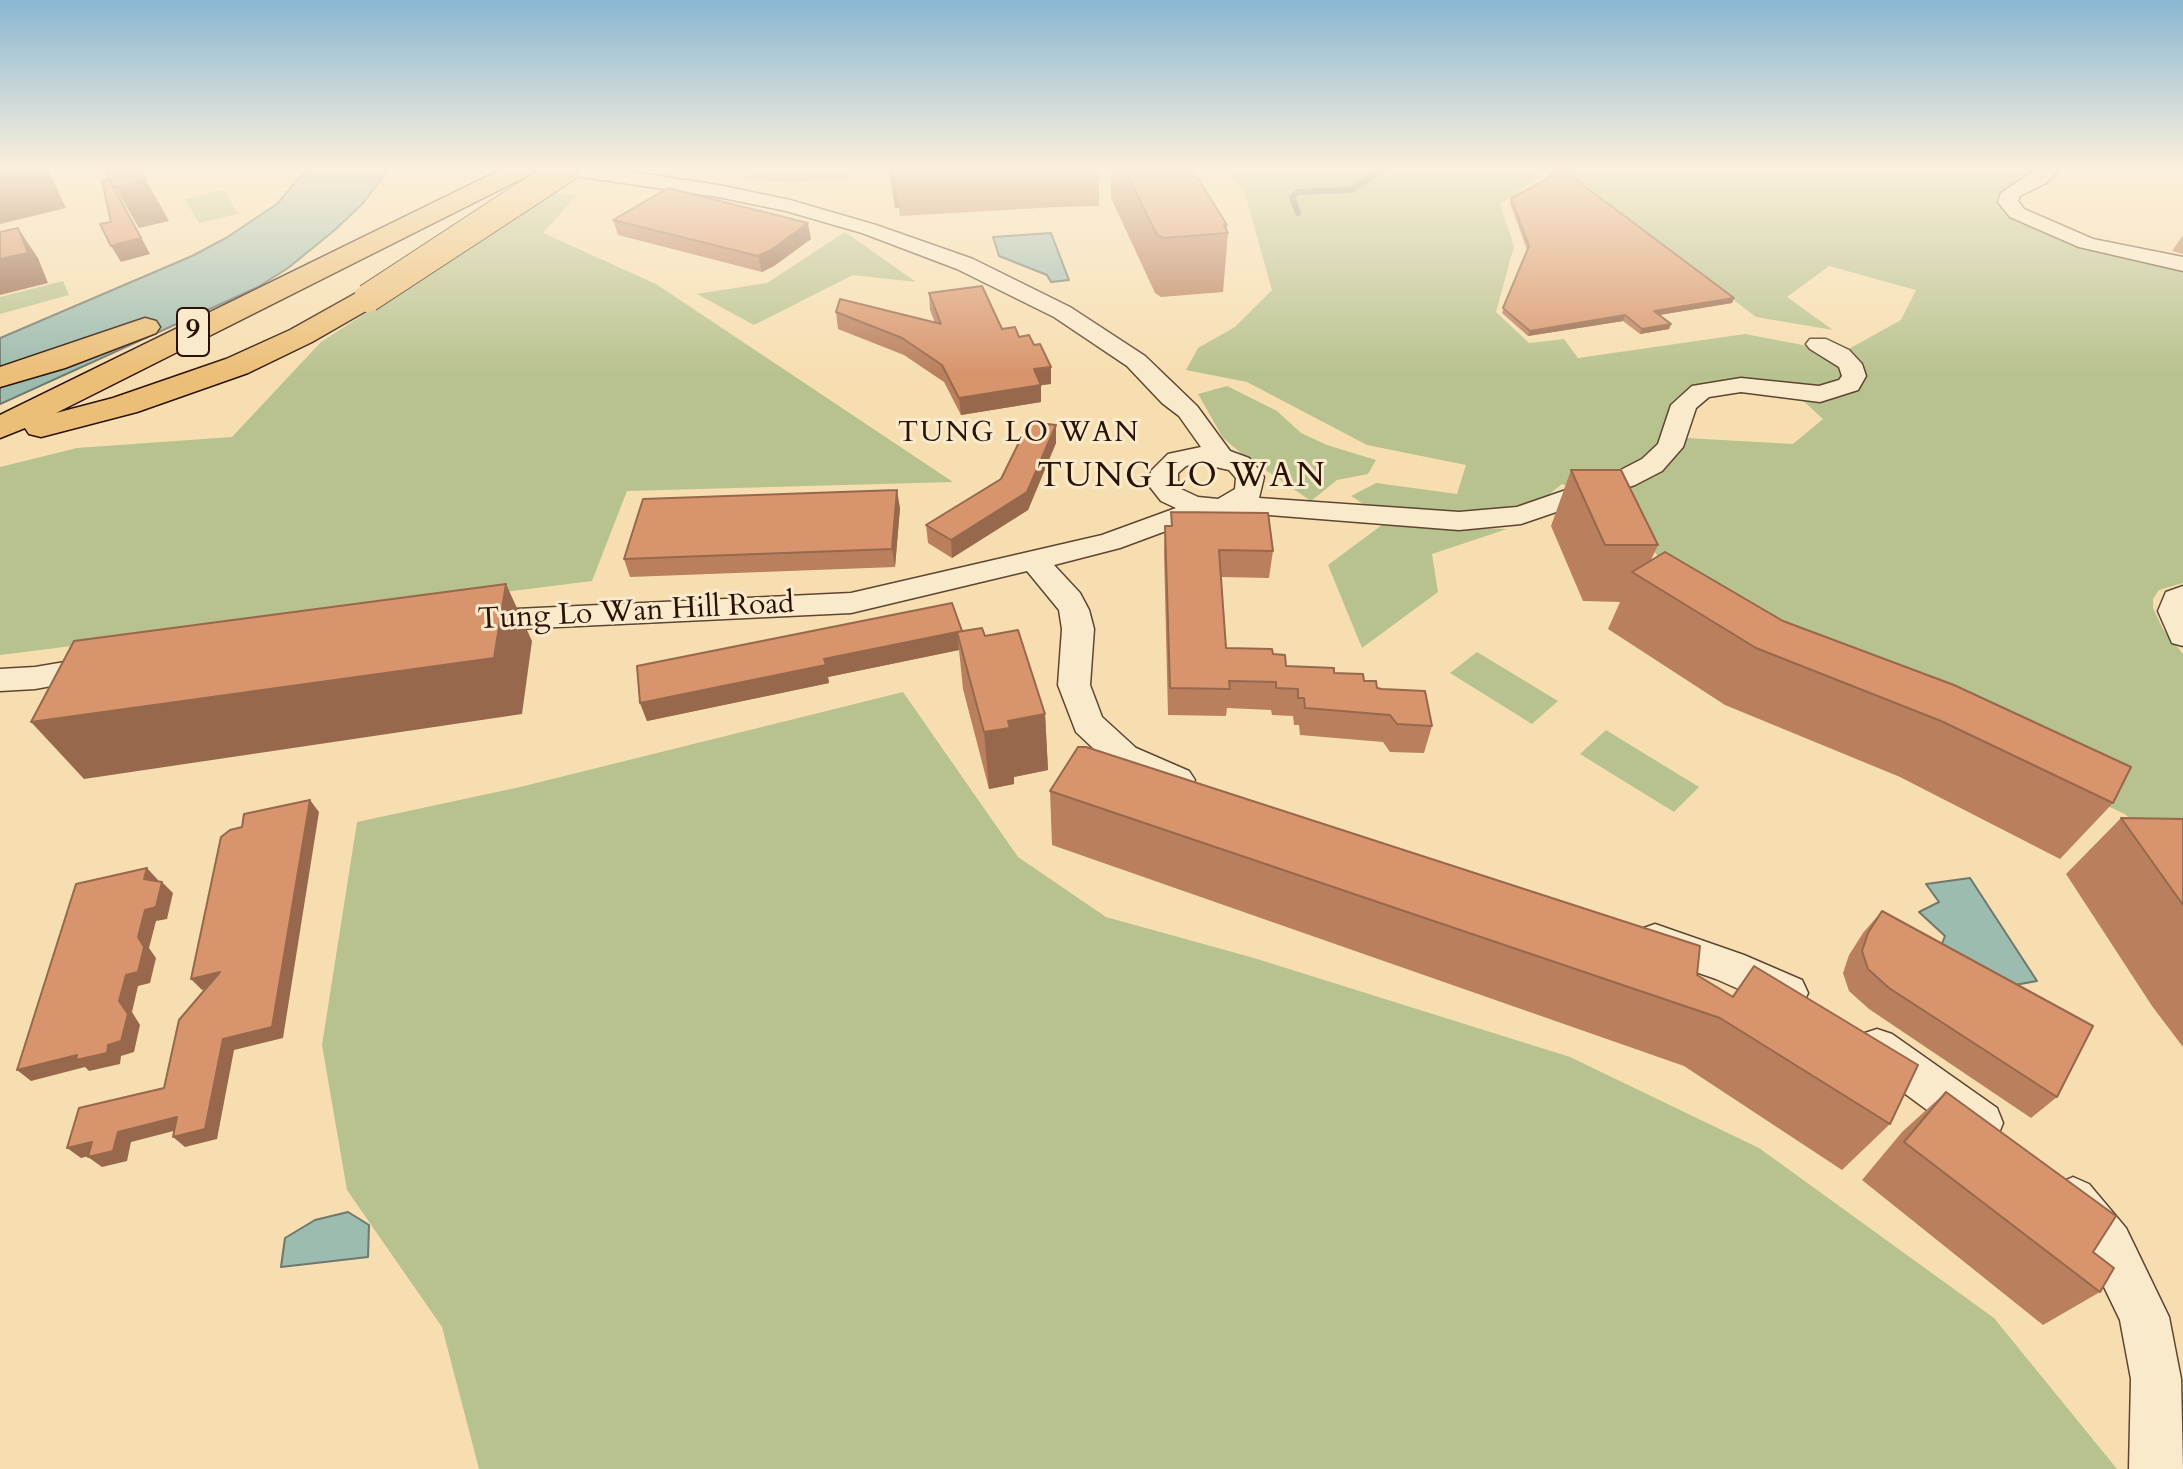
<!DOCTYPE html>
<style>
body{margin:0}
canvas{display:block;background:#f7deb1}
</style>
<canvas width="2183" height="1469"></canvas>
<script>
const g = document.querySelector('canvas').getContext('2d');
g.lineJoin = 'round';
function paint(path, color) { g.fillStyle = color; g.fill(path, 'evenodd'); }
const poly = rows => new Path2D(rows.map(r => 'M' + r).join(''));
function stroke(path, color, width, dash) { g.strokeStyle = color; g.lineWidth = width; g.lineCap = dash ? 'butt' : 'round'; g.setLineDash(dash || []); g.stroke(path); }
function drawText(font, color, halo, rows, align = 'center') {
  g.font = font + ' Cardo,serif'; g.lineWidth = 6; g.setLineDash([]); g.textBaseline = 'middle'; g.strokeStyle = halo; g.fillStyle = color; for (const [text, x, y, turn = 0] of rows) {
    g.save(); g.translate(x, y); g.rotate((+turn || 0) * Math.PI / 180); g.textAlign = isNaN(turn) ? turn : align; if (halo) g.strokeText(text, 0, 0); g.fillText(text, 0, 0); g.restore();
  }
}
paint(poly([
 [767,167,857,167,858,171,843,179,792,182,741,180],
 [1218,167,2045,167,1998,197,2000,206,2007,213,2037,228,2183,268,2183,583,2159,590,2153,599,2153,608,2163,629,2183,654,2183,869,2125,814,1971,744,1679,587,1647,541,1592,496,1686,438,1793,444,1823,419,1798,396,1842,394,1845,351,1901,320,1916,290,1829,266,1787,297,1833,330,1756,317,1563,171,1550,169,1500,204,1514,246,1496,312,1529,343,1564,339,1578,358,1745,334,1813,347,1836,360,1841,377,1821,387,1738,379,1692,386,1673,401,1658,443,1641,460,1572,488,1562,484,1536,505,1465,514,1365,505,1351,496,1376,483,1457,494,1466,465,1367,445,1247,382,1186,370,1198,348,1235,327,1272,290,1243,187],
 [224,190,238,214,199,223,185,199],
 [552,193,577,195,543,233,656,284,953,482,627,491,592,581,0,655,0,467,77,448,232,437,321,342],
 [845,232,916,282,853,275,754,325,697,294,767,283],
 [63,281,69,295,0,314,0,297],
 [1227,386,1277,411,1301,433,1327,445,1376,460,1368,474,1337,480,1311,501,1242,454,1223,438,1198,394],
 [1382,525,1507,529,1432,554,1438,592,1362,648,1328,565],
 [1477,652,1558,701,1532,724,1450,673],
 [903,692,1018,857,1106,917,1254,958,1570,1057,1759,1148,1994,1318,2117,1469,479,1469,442,1327,347,1190,322,1045,357,822,520,787],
 [1606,730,1699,787,1674,812,1580,754]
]), '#b8c28f');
const water = poly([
 [308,167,391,167,363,203,336,229,288,268,258,287,0,404,0,338,192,256,226,238,277,204,308,167],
 [1051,233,1069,280,1051,282,1047,275,999,256,993,237,1051,233],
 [1970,878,2037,981,1998,988,1939,951,1945,936,1919,912,1939,902,1926,884,1970,878],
 [348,1212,369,1225,368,1257,281,1267,285,1238,315,1220,348,1212]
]);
paint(water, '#9dbcb0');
stroke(water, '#6f786c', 2);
stroke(poly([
 [1298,213,1292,197,1297,192,1351,190,1388,167]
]), '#6f786c', 6);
const street = poly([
 [546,167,598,167,718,185,790,200,876,225,973,259,1070,307,1145,356,1197,406,1230,451,1249,458,1260,471,1264,477,1259,498,1459,512,1517,507,1615,473,1642,459,1658,444,1671,405,1692,386,1741,378,1819,386,1839,380,1842,376,1839,367,1810,349,1806,344,1810,339,1826,339,1849,350,1862,364,1866,376,1858,390,1820,402,1741,392,1709,397,1696,408,1683,447,1662,471,1635,485,1521,524,1459,530,1231,512,1209,515,1120,548,1054,565,1080,593,1089,610,1094,629,1090,685,1102,717,1136,748,1189,771,1195,780,1189,789,1177,793,1112,766,1076,732,1058,685,1062,629,1059,610,1027,571,851,613,474,631,463,628,458,621,463,614,474,611,851,593,1102,535,1176,508,1161,501,1150,487,1151,471,1168,454,1201,447,1179,416,1162,403,1127,366,1054,317,957,269,862,233,786,211,718,197,555,173,546,167],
 [1198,463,1229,470,1236,478,1235,489,1218,499,1198,497,1181,489,1178,486,1178,473,1186,466,1198,463],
 [2040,167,2061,167,2046,183,2020,196,2018,201,2024,209,2093,239,2183,257,2183,271,2079,247,2010,217,1998,202,2001,193,2040,167],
 [2183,586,2183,646,2172,643,2158,611,2166,592,2183,586],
 [101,656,112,659,117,667,112,675,35,689,0,691,0,669,35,667,101,656],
 [1655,924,1744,955,1802,980,1808,993,1802,1006,1788,1011,1716,979,1641,953,1635,941,1641,929,1655,924],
 [1877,1029,1892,1034,1997,1108,2003,1123,1997,1138,1981,1144,1965,1138,1862,1062,1856,1048,1862,1034,1877,1029],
 [2073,1177,2089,1184,2126,1228,2169,1317,2181,1379,2183,1469,2129,1469,2131,1379,2120,1320,2092,1262,2057,1216,2050,1200,2057,1184,2073,1177]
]);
const highway = poly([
 [506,167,538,167,535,172,56,413,113,398,226,359,290,330,358,292,368,289,378,292,383,298,378,304,312,342,248,373,137,412,41,437,29,434,25,428,0,438,0,415,506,167],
 [145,318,156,321,160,327,156,333,65,368,0,387,0,367,145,318]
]);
stroke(street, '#5e4531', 3);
stroke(highway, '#2b1206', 3);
paint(street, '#faeacc');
paint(highway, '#ecbf78');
const highwayBridge = poly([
 [368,298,568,167]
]);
stroke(highwayBridge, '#2b1206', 30, []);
stroke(highwayBridge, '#ecbf78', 28);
paint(poly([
 [888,167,1099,167,1099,206,1057,207,900,216,899,208,895,208],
 [1111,167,1191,167,1227,225,1226,230,1228,233,1223,292,1161,297,1155,293,1111,198],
 [1511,198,1734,298,1732,303,1660,315,1671,324,1669,329,1640,334,1623,321,1528,336,1502,313,1527,250,1510,203],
 [613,220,811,239,774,266,762,272,618,235],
 [2183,235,2183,254,2172,251],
 [929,293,1019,337,1051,384,1041,385,1041,402,961,415,944,382,904,355,838,329,836,312,935,323,930,310],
 [1056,425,1056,443,1028,510,952,558,928,543,926,525,1001,479],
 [1571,470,1658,545,1651,560,1783,621,2113,803,2060,859,1900,777,1725,705,1608,629,1620,602,1583,601,1551,526],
 [900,508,895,567,630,577,624,559],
 [1171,512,1273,551,1269,578,1221,577,1226,648,1273,654,1286,666,1334,673,1364,681,1377,688,1432,726,1424,753,1390,752,1383,742,1300,735,1299,725,1294,725,1293,716,1272,715,1271,710,1227,708,1226,716,1168,715,1164,553,1165,526,1171,526],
 [962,631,1045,714,1048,770,1014,777,1014,784,989,789,963,689,959,650,828,677,829,683,647,721,640,703],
 [1050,791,1697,975,1732,996,1754,966,1890,1124,1842,1170,1684,1066,1052,845],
 [2121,818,2183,819,2183,1047,2152,1006,2066,874],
 [1882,911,2057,1097,2031,1118,1869,1009,1849,991,1843,973,1849,955,1863,933],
 [1946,1092,2093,1252,2100,1292,2043,1325,1862,1180,1902,1132]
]), '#ba805e');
paint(poly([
 [0,167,46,167,52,178,66,208,0,224],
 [890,167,894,167,899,208,895,208],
 [109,179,118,194,150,254,121,262,111,246,141,238],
 [146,180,169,221,139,228,115,187],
 [808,223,811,239,774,266,762,272,758,256],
 [18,228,38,258,48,283,0,295,0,259],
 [1734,298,1732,303,1652,316,1654,311],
 [1625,315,1623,321,1528,336,1530,331],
 [1671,324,1669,329,1640,334,1642,329],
 [1051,367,1051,384,1041,385,1041,402,961,415,959,398,1034,369],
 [1056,425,1056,443,1028,510,952,558,951,540],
 [897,490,900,508,895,567,892,549],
 [506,584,532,641,522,714,84,779,31,722],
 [957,632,959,650,828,677,829,683,647,721,640,703,824,659],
 [1045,714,1048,770,1014,777,1014,784,989,789,984,732,1008,721],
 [310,800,319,812,283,1038,234,1050,217,1139,185,1147,173,1137,223,1039],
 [147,868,158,880,155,890,144,879],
 [162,882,173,893,167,919,156,921,149,948,156,958,150,983,138,986,132,1012,140,1025,134,1052,121,1056,120,1064,89,1071,85,1067,31,1081,17,1070,119,1001,145,910],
 [220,972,231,983,202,990,191,979],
 [177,1117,189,1127,131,1142,127,1161,102,1167,88,1157,118,1132],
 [92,1142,106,1152,81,1158,67,1148]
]), '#97684c');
const building = poly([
 [103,167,139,167,146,180,115,187,103,167],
 [1124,167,1191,167,1227,225,1224,225,1228,233,1163,238,1157,235,1124,167],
 [1553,167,1559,167,1734,298,1654,311,1671,324,1642,329,1625,315,1530,331,1503,308,1529,246,1511,198,1548,179,1553,167],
 [109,179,141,238,111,246,100,224,111,222,102,181,109,179],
 [668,188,808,223,771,250,758,256,613,220,668,188],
 [18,228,28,253,0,259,0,232,18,228],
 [982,286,1002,329,1015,327,1019,337,1029,335,1034,345,1040,344,1051,367,1034,369,1041,385,959,398,942,365,902,338,836,312,840,299,941,324,929,293,982,286],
 [1029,422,1056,425,1027,492,951,540,926,525,1001,479,1029,422],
 [1571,470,1621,470,1658,545,1605,545,1571,470],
 [897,490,892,549,624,559,643,499,897,490],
 [1171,512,1268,513,1273,551,1219,550,1226,648,1272,649,1273,654,1285,655,1286,666,1334,668,1334,673,1363,674,1364,681,1376,681,1377,688,1382,689,1425,691,1432,726,1397,724,1390,715,1305,708,1304,698,1298,698,1298,689,1276,688,1276,682,1229,681,1230,689,1170,688,1165,526,1172,526,1171,512],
 [1665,552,1783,621,1954,685,2131,767,2113,803,1941,721,1756,648,1632,572,1665,552],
 [506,584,494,658,31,722,74,641,506,584],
 [952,603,962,631,824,659,826,665,640,703,637,666,952,603],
 [982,628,985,636,1018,630,1045,714,1008,721,1010,728,984,732,957,632,982,628],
 [1078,747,1086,747,1700,946,1697,975,1733,997,1754,966,1918,1065,1890,1124,1720,1018,1050,791,1078,747],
 [310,800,272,1027,223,1039,205,1129,173,1137,177,1117,118,1132,113,1151,88,1157,92,1142,67,1148,79,1108,164,1088,179,1020,220,972,191,979,221,837,230,830,242,827,244,814,310,800],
 [2121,818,2183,819,2183,905,2121,818],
 [147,868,144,879,162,882,156,907,145,910,138,937,144,947,138,972,126,975,119,1001,128,1014,121,1041,108,1045,107,1053,76,1060,77,1055,17,1070,76,884,147,868],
 [1882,911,2093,1026,2057,1097,1889,988,1868,969,1862,951,1868,933,1882,911],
 [1946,1092,2116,1216,2093,1252,2114,1268,2100,1292,1904,1142,1946,1092]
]);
paint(building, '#d8956d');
stroke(building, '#97684c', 2);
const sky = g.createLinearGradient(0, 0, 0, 373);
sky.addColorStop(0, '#8ab7d2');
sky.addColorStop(0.45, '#fbf0dc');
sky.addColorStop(1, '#fbf0dc00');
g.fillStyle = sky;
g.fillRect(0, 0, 2183, 373);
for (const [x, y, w] of [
 [193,332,32]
]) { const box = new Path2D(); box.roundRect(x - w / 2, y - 24, w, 48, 6); g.fillStyle = '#faeacc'; g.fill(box); stroke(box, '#2b1206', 2); }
drawText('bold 28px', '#2b1206', null, [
 ["9",193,332]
]);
g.letterSpacing = '2px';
drawText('28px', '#2b1206', '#faeacc', [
 ["TUNG LO WAN",1019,435]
]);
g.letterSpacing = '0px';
drawText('30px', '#2b1206', '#faeacc', [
 ["Tung Lo Wan Hill Road",636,613,-3]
]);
g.letterSpacing = '2px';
drawText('34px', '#2b1206', '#faeacc', [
 ["TUNG LO WAN",1182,478]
]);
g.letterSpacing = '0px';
</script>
